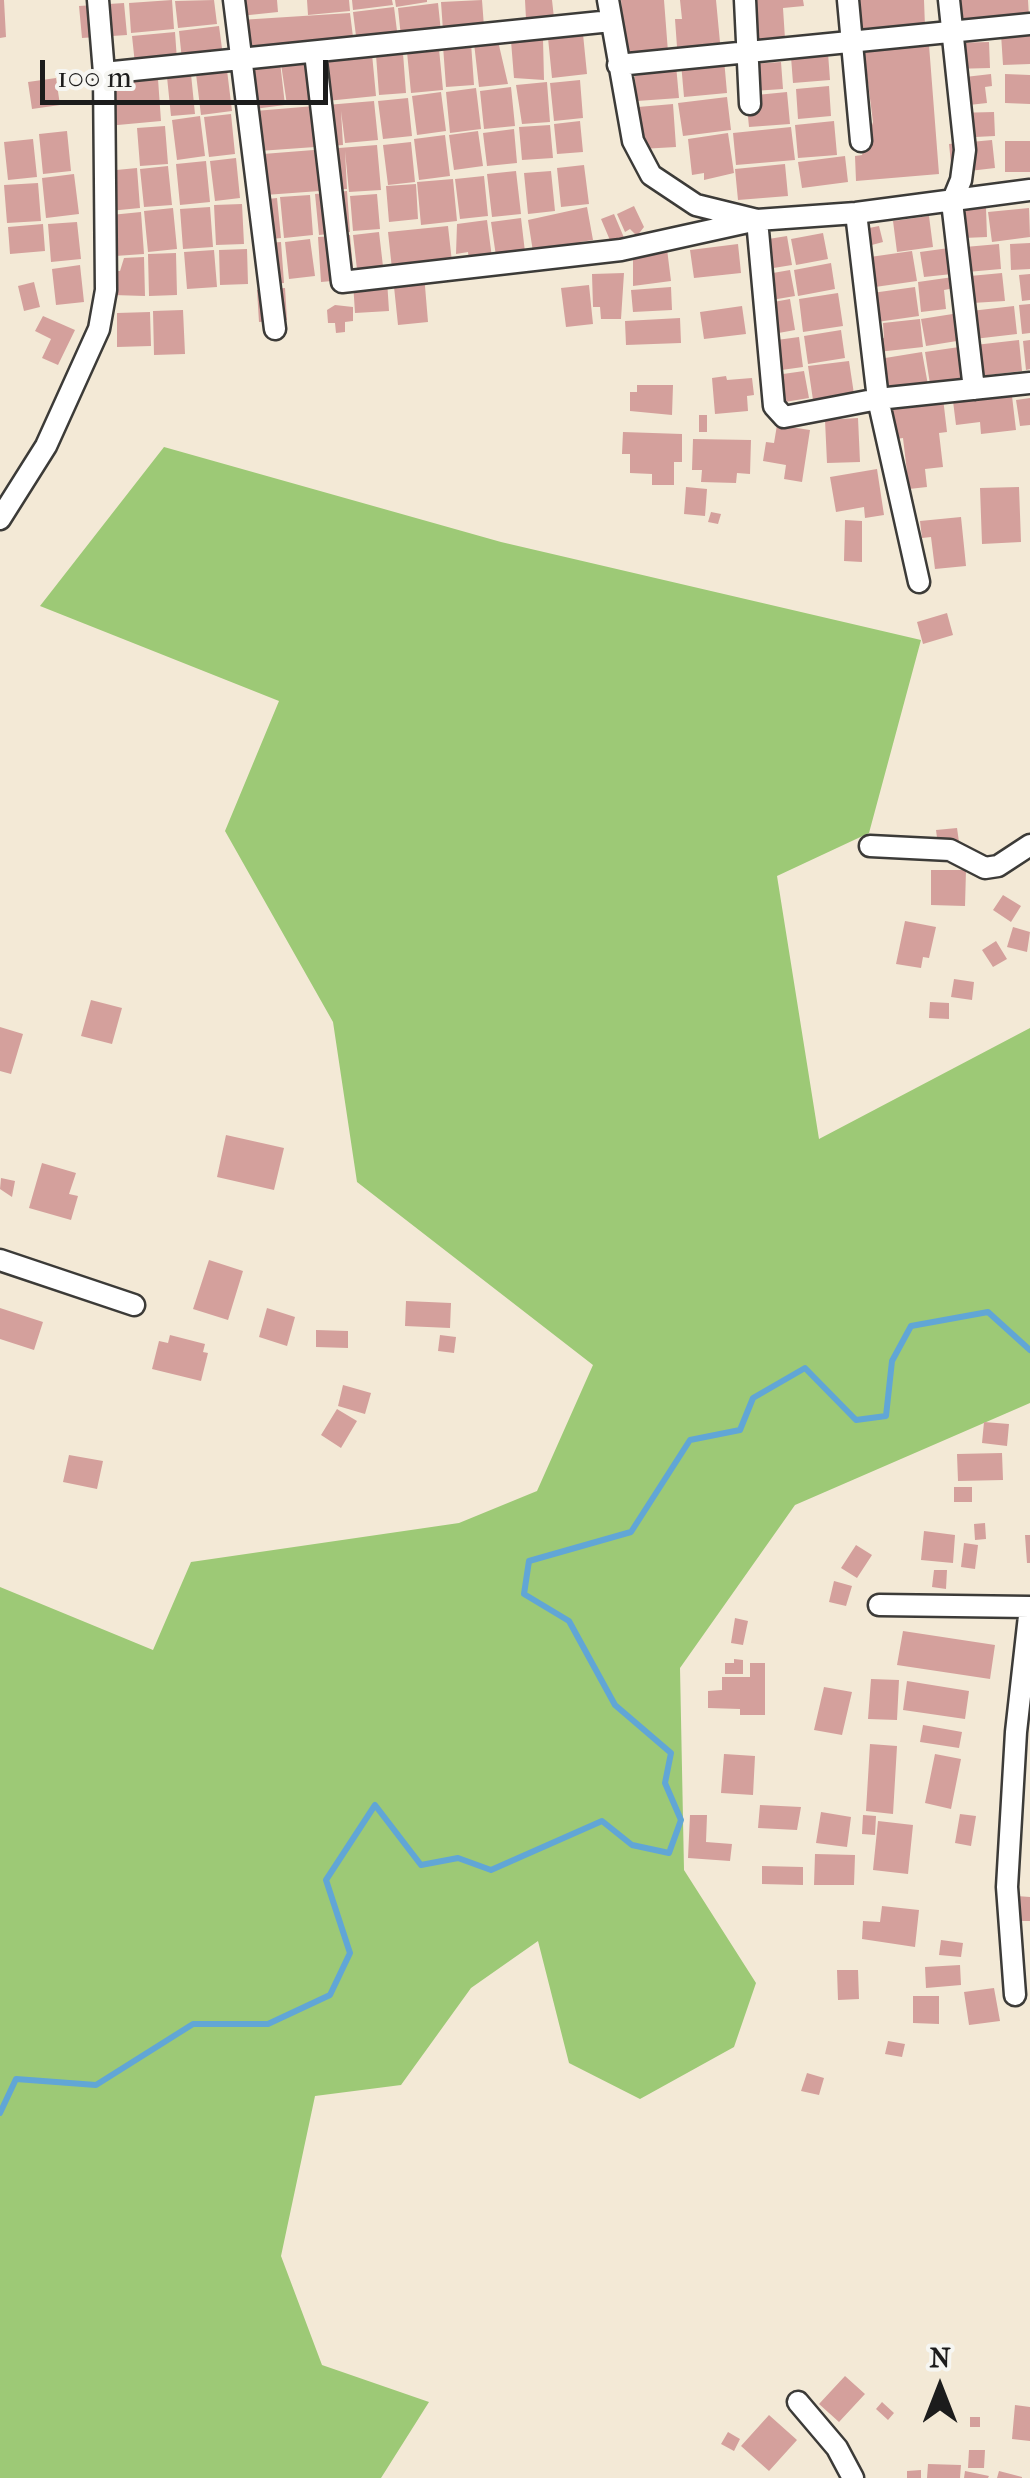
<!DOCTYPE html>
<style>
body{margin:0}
#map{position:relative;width:1030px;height:2478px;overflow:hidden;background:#f3e9d6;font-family:"IM FELL French Canon",serif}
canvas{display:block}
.north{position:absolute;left:890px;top:2338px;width:100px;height:100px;-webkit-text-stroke:8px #f6f6f2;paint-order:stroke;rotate:0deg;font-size:28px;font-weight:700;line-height:40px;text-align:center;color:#1c1c1c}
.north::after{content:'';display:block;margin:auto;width:35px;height:45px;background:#1c1c1c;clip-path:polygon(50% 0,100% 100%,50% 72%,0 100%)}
.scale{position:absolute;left:40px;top:60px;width:288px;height:45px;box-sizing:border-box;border:5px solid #1c1c1c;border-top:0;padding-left:12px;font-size:30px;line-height:35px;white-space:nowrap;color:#1c1c1c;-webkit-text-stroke:8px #f6f6f2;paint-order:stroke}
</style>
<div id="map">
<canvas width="1030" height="2478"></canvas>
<div class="north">N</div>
<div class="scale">100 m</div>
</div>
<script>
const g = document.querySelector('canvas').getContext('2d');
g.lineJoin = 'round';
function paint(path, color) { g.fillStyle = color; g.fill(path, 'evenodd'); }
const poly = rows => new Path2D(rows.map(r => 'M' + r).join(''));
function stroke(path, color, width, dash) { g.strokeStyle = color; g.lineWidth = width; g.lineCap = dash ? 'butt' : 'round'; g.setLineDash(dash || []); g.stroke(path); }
paint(poly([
 [164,447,501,542,921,640,869,833,777,876,819,1139,1030,1028,1030,1403,795,1505,680,1668,684,1870,756,1983,734,2047,640,2099,569,2063,538,1941,471,1988,401,2085,315,2096,281,2256,322,2365,429,2402,381,2478,0,2478,0,1587,153,1650,191,1562,459,1523,537,1491,593,1365,357,1182,333,1022,225,831,279,701,40,606]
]), '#9dc976');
stroke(poly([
 [0,2113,16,2079,96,2085,193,2024,268,2024,330,1995,350,1953,326,1880,375,1805,421,1865,458,1858,491,1870,602,1821,632,1845,669,1853,681,1820,665,1783,671,1753,615,1705,569,1621,524,1594,529,1561,631,1532,690,1440,740,1430,753,1398,805,1368,856,1420,886,1416,892,1361,911,1326,988,1312,1030,1350]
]), '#61a6d6', 6);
paint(poly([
 [0,0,4,0,6,37,0,38],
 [172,0,174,29,131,33,129,3],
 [214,0,217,24,178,28,175,1],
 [239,0,277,0,278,12,240,16],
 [307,0,349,0,350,11,308,15],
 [352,0,392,0,393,5,353,10],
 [395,0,427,0,427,2,396,7],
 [482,0,484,27,443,31,441,2],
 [525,0,552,0,554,18,526,19],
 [621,0,664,0,668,52,627,56],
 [680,0,716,0,721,53,684,56,683,46,677,47,675,19,682,19],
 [733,0,803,0,804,6,783,8,785,39,736,43],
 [858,0,924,0,925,27,861,28],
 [946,0,1028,0,1029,17,948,23],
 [124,3,127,35,82,38,79,6],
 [438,3,441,32,401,37,398,8],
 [394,7,398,39,357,44,353,12],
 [350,13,354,45,333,46,332,39,244,52,240,20],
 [219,26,223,56,182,60,179,31],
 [175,32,177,60,135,64,132,36],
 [1030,33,1030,64,1003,65,1001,34],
 [583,34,587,74,552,78,548,38],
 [543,39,544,80,514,78,511,41],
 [498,41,508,84,479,87,474,43],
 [989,42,990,68,952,69,951,43],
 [471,43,474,85,446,87,443,46],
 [929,45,939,174,856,181,855,156,862,155,873,122,864,51],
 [439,49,443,90,411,93,407,52],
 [403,53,406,93,379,95,376,55],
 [828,53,830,80,793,83,791,57],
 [372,54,376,96,287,105,281,64],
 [724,59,727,93,684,97,681,63],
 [280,62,285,105,254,109,249,65],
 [781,62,783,89,753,91,751,64],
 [676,65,679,98,637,101,634,69],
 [227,70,232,111,201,115,196,74],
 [191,74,195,114,171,116,167,77],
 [991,74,992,86,985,87,987,103,951,107,948,79],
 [1005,74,1030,75,1030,104,1005,103],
 [56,78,60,105,32,109,28,82],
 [158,79,161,121,96,127,93,85],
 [580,80,583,118,554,121,550,83],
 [547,82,550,122,522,124,516,85],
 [829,86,831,116,798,119,796,89],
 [511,87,515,126,484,129,480,91],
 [476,88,481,129,450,133,446,92],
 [441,92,446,131,417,135,412,96],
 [787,92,790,124,749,127,746,96],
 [727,97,731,130,683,136,678,103],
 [408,98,412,136,383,139,378,101],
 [374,101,378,140,345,143,341,111,343,145,259,151,255,111],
 [673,104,676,147,641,149,638,107],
 [994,112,995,136,955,138,954,113],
 [231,114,235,154,209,157,204,117],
 [200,116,205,156,177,160,172,120],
 [580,121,583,152,557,154,554,124],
 [834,121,837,155,798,158,795,125],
 [550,125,553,158,522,160,519,127],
 [165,126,168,164,140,166,137,128],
 [791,127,795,160,736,165,733,133],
 [514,129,517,163,487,166,483,133],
 [67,131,71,171,43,174,39,134],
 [478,131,483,166,454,170,449,135],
 [728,133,734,173,704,180,704,173,692,175,688,139],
 [445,135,450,176,419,180,414,139],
 [33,139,37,177,8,180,4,142],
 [992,140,995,168,952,173,949,144],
 [1005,141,1030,141,1030,172,1005,172],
 [411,142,415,182,388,185,383,145],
 [377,145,381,190,349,192,345,151,347,189,265,195,263,154],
 [845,156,848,182,802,188,798,162],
 [236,158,240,198,215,201,210,161],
 [206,161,210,202,180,205,176,164],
 [785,164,788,196,738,200,735,169],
 [584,165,589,204,561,207,557,168],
 [168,166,172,205,144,207,140,169],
 [137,168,140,208,109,211,106,171],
 [516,171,521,214,492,217,487,174],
 [551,171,555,211,528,214,524,173],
 [74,174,79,214,46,218,42,178],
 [484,176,488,216,460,219,455,179],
 [453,179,457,221,421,225,417,182],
 [38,183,41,221,7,223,4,185],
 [416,184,418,219,389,222,386,186],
 [347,191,350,232,319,235,315,194],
 [377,194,380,229,353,231,350,196],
 [310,195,313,235,284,238,280,197],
 [277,198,281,238,253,241,249,201],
 [242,204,244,244,216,245,214,205],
 [634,206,644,227,637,236,630,229,625,232,617,214],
 [210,207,213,247,183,249,180,209],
 [587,207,593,240,580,242,579,252,534,258,528,220],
 [173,208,177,249,148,252,144,211],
 [986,208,987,237,963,238,962,209],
 [1029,208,1030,237,992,242,988,212],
 [141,212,144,254,115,256,111,215],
 [614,214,625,240,612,245,601,219],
 [929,216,933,247,897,252,893,221],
 [521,218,525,252,496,256,491,222],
 [487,220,493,265,470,268,468,252,456,254,457,224],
 [77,222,81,259,51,262,48,224],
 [43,224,45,251,10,254,8,227],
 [448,226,452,262,392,269,388,232],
 [879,226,883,242,868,246,864,229],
 [379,232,384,275,358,278,353,235],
 [823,233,828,259,796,265,791,239],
 [350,235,354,279,321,282,318,237],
 [787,236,792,265,755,271,750,242],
 [310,239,315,276,289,279,285,242],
 [281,242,284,283,258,285,254,244],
 [1030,243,1030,269,1011,270,1010,244],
 [738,244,741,273,694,278,690,250],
 [999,244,1001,269,967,272,965,247],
 [949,248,952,274,924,277,920,252],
 [247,249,248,284,220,285,219,250],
 [667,249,671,281,633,286,633,254],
 [214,250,217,287,187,289,184,252],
 [912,251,917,281,875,287,870,257],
 [176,253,177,295,149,296,148,254],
 [144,257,145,296,113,295,112,271,120,271,124,258],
 [831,263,835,289,798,296,794,270],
 [80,265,84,302,56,305,52,269],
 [790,270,795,296,754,303,750,277],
 [624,273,621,319,601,319,600,307,593,307,592,274],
 [1002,273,1005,301,972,303,970,276],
 [424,274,428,322,398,325,393,277],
 [1030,274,1030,300,1022,301,1019,275],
 [953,277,955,288,944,290,946,309,921,312,918,282],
 [387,280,389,311,355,313,353,282],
 [34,282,40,307,24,311,18,286],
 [589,285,593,324,566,327,561,288],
 [671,287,672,310,633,312,631,290],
 [915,287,919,316,877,322,872,293],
 [285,288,287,320,259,322,257,290],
 [838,293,843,326,803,332,799,299],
 [790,299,795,330,762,336,757,305],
 [1030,304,1030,333,1022,334,1019,305],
 [335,305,353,307,353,321,345,322,345,332,336,333,335,323,328,323,327,310],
 [742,306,746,334,704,339,700,312],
 [1014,306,1017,334,974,339,971,311],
 [183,310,185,354,154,355,153,311],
 [150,312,151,346,117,347,117,313],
 [959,313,963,340,926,346,921,319],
 [43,316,75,330,58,365,42,358,51,339,35,331],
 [680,318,681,343,626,345,625,321],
 [920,319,923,347,878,352,877,339,884,338,883,323],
 [841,330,845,358,808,364,804,336],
 [799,337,803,367,767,372,762,342],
 [1019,340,1022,371,979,376,975,345],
 [1030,340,1030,369,1026,370,1023,341],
 [966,346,970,378,930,384,925,352],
 [922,352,928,385,884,392,879,359],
 [849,361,854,394,813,400,808,366],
 [804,371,809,398,767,405,762,377],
 [726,376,727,380,752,378,754,395,747,396,748,411,715,414,712,378],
 [637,385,673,385,672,415,630,411,630,392,637,392],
 [1012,396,1016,430,981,434,980,422,956,425,953,401],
 [943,398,947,432,939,433,943,467,925,469,927,487,909,489,903,438,896,439,892,403],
 [1030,398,1030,425,1020,426,1016,400],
 [699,415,707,415,707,432,699,432],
 [858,418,860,462,827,463,825,420],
 [777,425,810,430,802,482,784,479,786,465,763,461,766,442,774,443],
 [623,432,682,434,682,462,674,462,674,485,652,485,652,474,630,473,630,454,622,454],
 [693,439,751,440,750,474,737,473,736,483,701,482,702,470,692,470],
 [877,469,884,515,865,518,864,507,836,512,830,477],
 [686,487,707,489,705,516,684,514],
 [1019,487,1021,542,982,544,980,488],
 [711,512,721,514,718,524,708,522],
 [961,517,966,566,935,569,931,537,922,538,920,521],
 [845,520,862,521,862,562,844,561],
 [947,613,953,635,923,644,917,622],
 [957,828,959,842,938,845,936,830],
 [931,870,966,870,965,906,931,905],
 [1003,895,1021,906,1011,922,993,910],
 [905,921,936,927,929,958,923,957,921,968,896,964],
 [1013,927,1030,932,1027,952,1007,947],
 [996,941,1007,959,993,967,982,950],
 [954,979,974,982,972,1000,951,997],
 [91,1000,122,1008,112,1044,81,1036],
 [930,1002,949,1003,949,1019,929,1018],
 [0,1027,23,1034,11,1074,0,1071],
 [226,1135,284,1148,274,1190,217,1177],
 [42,1163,76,1173,69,1194,78,1196,71,1220,29,1208],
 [1,1178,15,1181,12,1197,0,1189],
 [209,1260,243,1271,228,1320,193,1309],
 [406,1301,451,1303,450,1328,405,1326],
 [0,1308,43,1322,34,1350,0,1339],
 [267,1308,295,1317,287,1346,259,1337],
 [316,1330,348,1331,348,1348,316,1347],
 [170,1335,205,1344,203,1352,208,1353,201,1381,152,1369,159,1341,168,1343],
 [440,1335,456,1337,454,1353,438,1351],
 [343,1385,371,1393,365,1414,338,1406],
 [337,1409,357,1421,341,1448,321,1435],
 [984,1422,1009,1424,1007,1446,982,1443],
 [1002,1453,1003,1480,958,1481,957,1454],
 [69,1455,103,1461,97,1489,63,1482],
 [954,1487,972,1487,972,1502,954,1502],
 [985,1523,986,1539,975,1540,974,1524],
 [924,1531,955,1535,953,1563,921,1560],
 [1025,1535,1030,1535,1030,1563,1027,1563],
 [964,1543,978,1545,975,1569,961,1567],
 [856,1545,872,1555,857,1578,841,1568],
 [934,1570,947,1570,946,1589,932,1587],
 [834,1581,852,1586,846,1606,829,1602],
 [735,1618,748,1621,743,1645,731,1643],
 [903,1631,995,1645,990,1679,897,1665],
 [734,1659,743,1660,743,1674,725,1674,725,1663,734,1663],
 [750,1663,765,1663,765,1715,740,1715,740,1709,708,1708,708,1691,722,1690,722,1677,750,1677],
 [871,1679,899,1680,897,1720,868,1719],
 [907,1681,969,1691,965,1719,903,1710],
 [824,1687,852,1692,842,1735,814,1730],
 [923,1725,962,1732,959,1748,920,1742],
 [870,1744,897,1746,893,1814,866,1811],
 [724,1754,755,1756,753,1795,721,1793],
 [935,1754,961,1759,951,1809,925,1803],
 [760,1805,801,1807,797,1830,758,1828],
 [821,1812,851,1817,847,1847,816,1843],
 [960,1814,976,1816,971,1846,955,1843],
 [690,1815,707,1815,706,1842,732,1844,730,1861,688,1858],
 [863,1815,876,1816,875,1835,862,1834],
 [878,1821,913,1825,908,1874,873,1870],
 [815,1854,855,1855,854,1885,814,1885],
 [762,1866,803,1867,803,1885,762,1884],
 [1017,1896,1030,1897,1030,1921,1016,1921],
 [882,1906,919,1910,915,1947,862,1939,863,1921,880,1922],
 [941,1940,963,1943,961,1957,939,1955],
 [960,1965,961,1985,926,1988,925,1967],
 [837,1970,858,1970,859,1999,838,2000],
 [994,1988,1000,2021,969,2025,964,1992],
 [913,1996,939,1996,939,2024,913,2023],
 [888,2041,905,2044,902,2057,885,2054],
 [807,2073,824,2078,819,2095,801,2091],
 [845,2376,865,2394,839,2422,819,2404],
 [882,2402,894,2413,888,2420,876,2409],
 [1015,2405,1030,2407,1030,2441,1012,2439],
 [769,2415,797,2440,769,2471,741,2446],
 [970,2417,980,2417,980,2427,970,2427],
 [728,2432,740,2439,734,2451,721,2444],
 [969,2450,985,2450,984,2468,968,2468],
 [928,2464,961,2465,960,2478,927,2478],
 [921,2470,921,2478,907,2478,907,2471],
 [965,2471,989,2476,988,2478,964,2478],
 [999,2471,1022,2477,1022,2478,997,2478]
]), '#d4a09c');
const minor = poly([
 [234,0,275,329],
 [608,0,633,141,651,175,696,205,757,220,856,213,1030,190],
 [745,0,750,104],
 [848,0,861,141],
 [949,0,965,150,961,180,952,202,974,389],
 [315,53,342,282,621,250,757,220,774,406,784,417,878,399,1030,383],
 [618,65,1030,24],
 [104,73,611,21],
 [856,213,878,399,919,582],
 [0,519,46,446,99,329,106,290,104,73,98,0],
 [870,846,950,850,985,868,998,866,1030,845],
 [0,1260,134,1305],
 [879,1605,1030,1607],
 [1015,1995,1007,1887,1016,1732,1030,1607],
 [798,2402,837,2448,853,2478]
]);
stroke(minor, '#3c3b38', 25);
stroke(minor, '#fff', 20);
</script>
